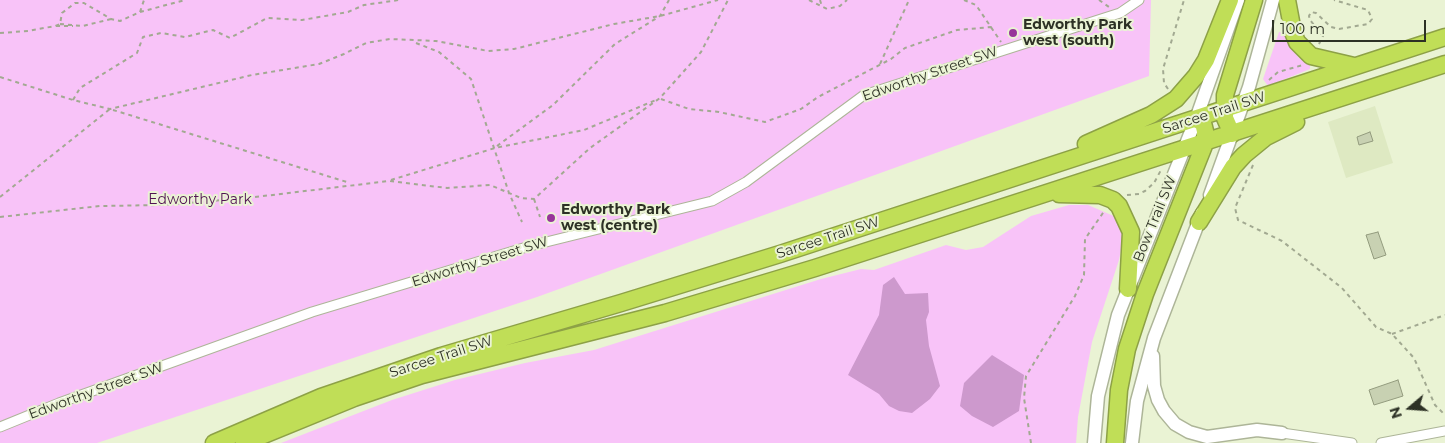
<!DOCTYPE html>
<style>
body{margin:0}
#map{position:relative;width:1445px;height:443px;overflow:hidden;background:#eaf3d4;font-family:Montserrat,sans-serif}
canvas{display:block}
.north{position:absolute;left:1385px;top:383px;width:50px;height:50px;-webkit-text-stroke:4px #eaf3d4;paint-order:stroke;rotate:252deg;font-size:14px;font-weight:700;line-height:20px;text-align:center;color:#2d3125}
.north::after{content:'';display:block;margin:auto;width:18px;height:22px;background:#2d3125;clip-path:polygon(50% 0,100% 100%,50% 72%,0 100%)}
.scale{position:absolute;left:1272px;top:20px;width:154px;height:22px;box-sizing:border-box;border:2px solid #2d3125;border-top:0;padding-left:6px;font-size:15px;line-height:18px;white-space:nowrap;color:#2d3125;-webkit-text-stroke:4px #eaf3d4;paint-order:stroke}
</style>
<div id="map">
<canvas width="1445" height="443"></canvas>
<div class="north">N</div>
<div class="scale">100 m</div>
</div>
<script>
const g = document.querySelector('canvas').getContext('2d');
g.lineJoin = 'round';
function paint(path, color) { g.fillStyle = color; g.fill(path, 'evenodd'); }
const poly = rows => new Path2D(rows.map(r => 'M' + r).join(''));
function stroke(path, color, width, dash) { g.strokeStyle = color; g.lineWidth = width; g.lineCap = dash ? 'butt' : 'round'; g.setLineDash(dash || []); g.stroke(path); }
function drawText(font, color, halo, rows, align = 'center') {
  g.font = font + ' Montserrat,sans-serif'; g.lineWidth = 4; g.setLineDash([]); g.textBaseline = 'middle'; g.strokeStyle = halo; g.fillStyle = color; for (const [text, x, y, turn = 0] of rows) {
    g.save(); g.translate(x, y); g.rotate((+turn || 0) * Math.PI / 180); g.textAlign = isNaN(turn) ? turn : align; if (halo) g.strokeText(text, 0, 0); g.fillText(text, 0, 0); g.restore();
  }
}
paint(poly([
 [1375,106,1393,163,1346,178,1328,122]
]), '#dee9c2');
paint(poly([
 [0,0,1151,0,1149,76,537,297,97,443,0,443],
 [1279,32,1284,32,1288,44,1299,58,1310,64,1310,69,1268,86,1263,79],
 [1069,205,1088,205,1116,217,1124,234,1119,260,1092,342,1078,417,1076,443,281,443,392,400,455,380,525,363,594,350,821,279,861,269,874,270,946,245,966,250,983,247,1031,216]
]), '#f8c3f8');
paint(poly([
 [894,277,905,294,928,293,929,312,926,320,929,346,940,386,930,399,912,413,899,411,889,406,879,394,848,375,879,315,883,285],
 [992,355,1024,375,1019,411,993,427,972,416,960,406,964,383]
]), '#cd99cd');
const building = poly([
 [1370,132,1373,141,1359,145,1357,137,1370,132],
 [1378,232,1386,255,1374,259,1366,235,1378,232],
 [1398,380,1403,396,1374,405,1369,390,1398,380]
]);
paint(building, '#c8d1b2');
stroke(building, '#939b7e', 1);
const street = poly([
 [0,427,59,403,312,312,530,246,712,201,746,182,864,95,1120,13,1139,0],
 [1282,433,1352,443],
 [1381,443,1445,431]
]);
const secondary = poly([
 [1210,195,1249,87,1273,0],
 [1153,356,1154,386,1158,400,1164,411,1175,424,1189,432,1207,437,1257,430,1282,433],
 [1094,443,1098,396,1118,315,1196,119,1238,0],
 [1132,443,1137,401,1154,338,1202,213]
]);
const highway = poly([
 [1287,0,1293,32,1297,42,1311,56,1354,66],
 [1232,134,1225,118,1225,95,1254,0],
 [1086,144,1151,115,1176,99,1196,76,1206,60,1230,0],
 [1059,194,1100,195,1113,200,1119,206,1131,232,1128,289],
 [1199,222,1233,167,1244,155,1266,137,1296,122],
 [214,443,321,397,441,356,621,303,780,254,1445,37],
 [244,443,354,398,422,375,665,313,815,268,1445,64],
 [1115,443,1119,390,1127,349,1145,294,1205,143,1205,131,1203,123,1196,119]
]);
stroke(street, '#adb598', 11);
stroke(secondary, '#adb598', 15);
stroke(highway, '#8da146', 19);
stroke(poly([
 [809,0,827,9,840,6,847,0],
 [820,0,822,7],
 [964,0,976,5,1001,42],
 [1099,0,1109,7],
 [140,12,144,0],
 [60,24,83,26,111,19],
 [56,26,73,26],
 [0,33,28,31,55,26,60,24,62,13,75,3,84,3,111,19,120,21,140,12,185,0],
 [416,43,439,52,471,79,509,193,522,222],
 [1319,44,1323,36,1310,20,1309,16,1311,12,1316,13,1331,27,1339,29,1368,24,1372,19,1368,10,1334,0],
 [880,64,909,0],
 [0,77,73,100,110,109,252,75,319,64,344,54,366,43,390,39,436,41,488,51,514,49,614,24,660,16,718,0],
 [1269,80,1278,72,1303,65],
 [1168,89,1164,83,1163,69,1184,0],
 [661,99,689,109,719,112,765,122,801,109,818,97,891,59,905,48,957,30,992,27],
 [73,100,80,88,137,53,143,37,161,33,185,37,213,30,230,38,267,18,302,20,348,12,364,5,399,0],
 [497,146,553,105,615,44,660,16,669,0],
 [1253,165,1235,208,1238,220,1282,241,1342,288,1376,327,1392,334,1414,358,1435,405,1445,415],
 [391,180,495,148,584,130,656,100],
 [1127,195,1139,194,1145,191,1154,183,1161,170],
 [0,197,110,109,350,183],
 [534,199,540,217],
 [0,217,100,206,163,205,247,198,389,181,447,188,490,185,521,198,534,199,590,148,660,98,701,52,728,0],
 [1392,334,1445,315],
 [1031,443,1024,398,1026,376,1075,296,1084,275,1085,239,1105,210]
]), '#a2a991', 2, [4, 4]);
stroke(street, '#fff', 9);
stroke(secondary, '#fff', 12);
stroke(highway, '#c0de57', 16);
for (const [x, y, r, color] of [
 [1013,33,5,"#97349a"],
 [551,218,5,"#97349a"]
]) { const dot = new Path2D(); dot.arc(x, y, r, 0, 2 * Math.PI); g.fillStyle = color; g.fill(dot); stroke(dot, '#eaf3d4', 2); }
drawText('bold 14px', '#2d3125', '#eaf3d4', [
 ["Edworthy Park",1023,25],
 ["west (south)",1023,41],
 ["Edworthy Park",561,210],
 ["west (centre)",561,226]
], 'left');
drawText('14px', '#2d3125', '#eaf3d4', [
 ["Edworthy Street SW",930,74,-19],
 ["Sarcee Trail SW",1214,113,-18],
 ["Bow Trail SW",1155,219,-68],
 ["Sarcee Trail SW",828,238,-18],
 ["Edworthy Street SW",480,262,-17],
 ["Sarcee Trail SW",441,357,-18],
 ["Edworthy Street SW",96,391,-20]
]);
drawText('14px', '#511353', '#eaf3d4', [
 ["Edworthy Park",200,200]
]);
</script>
